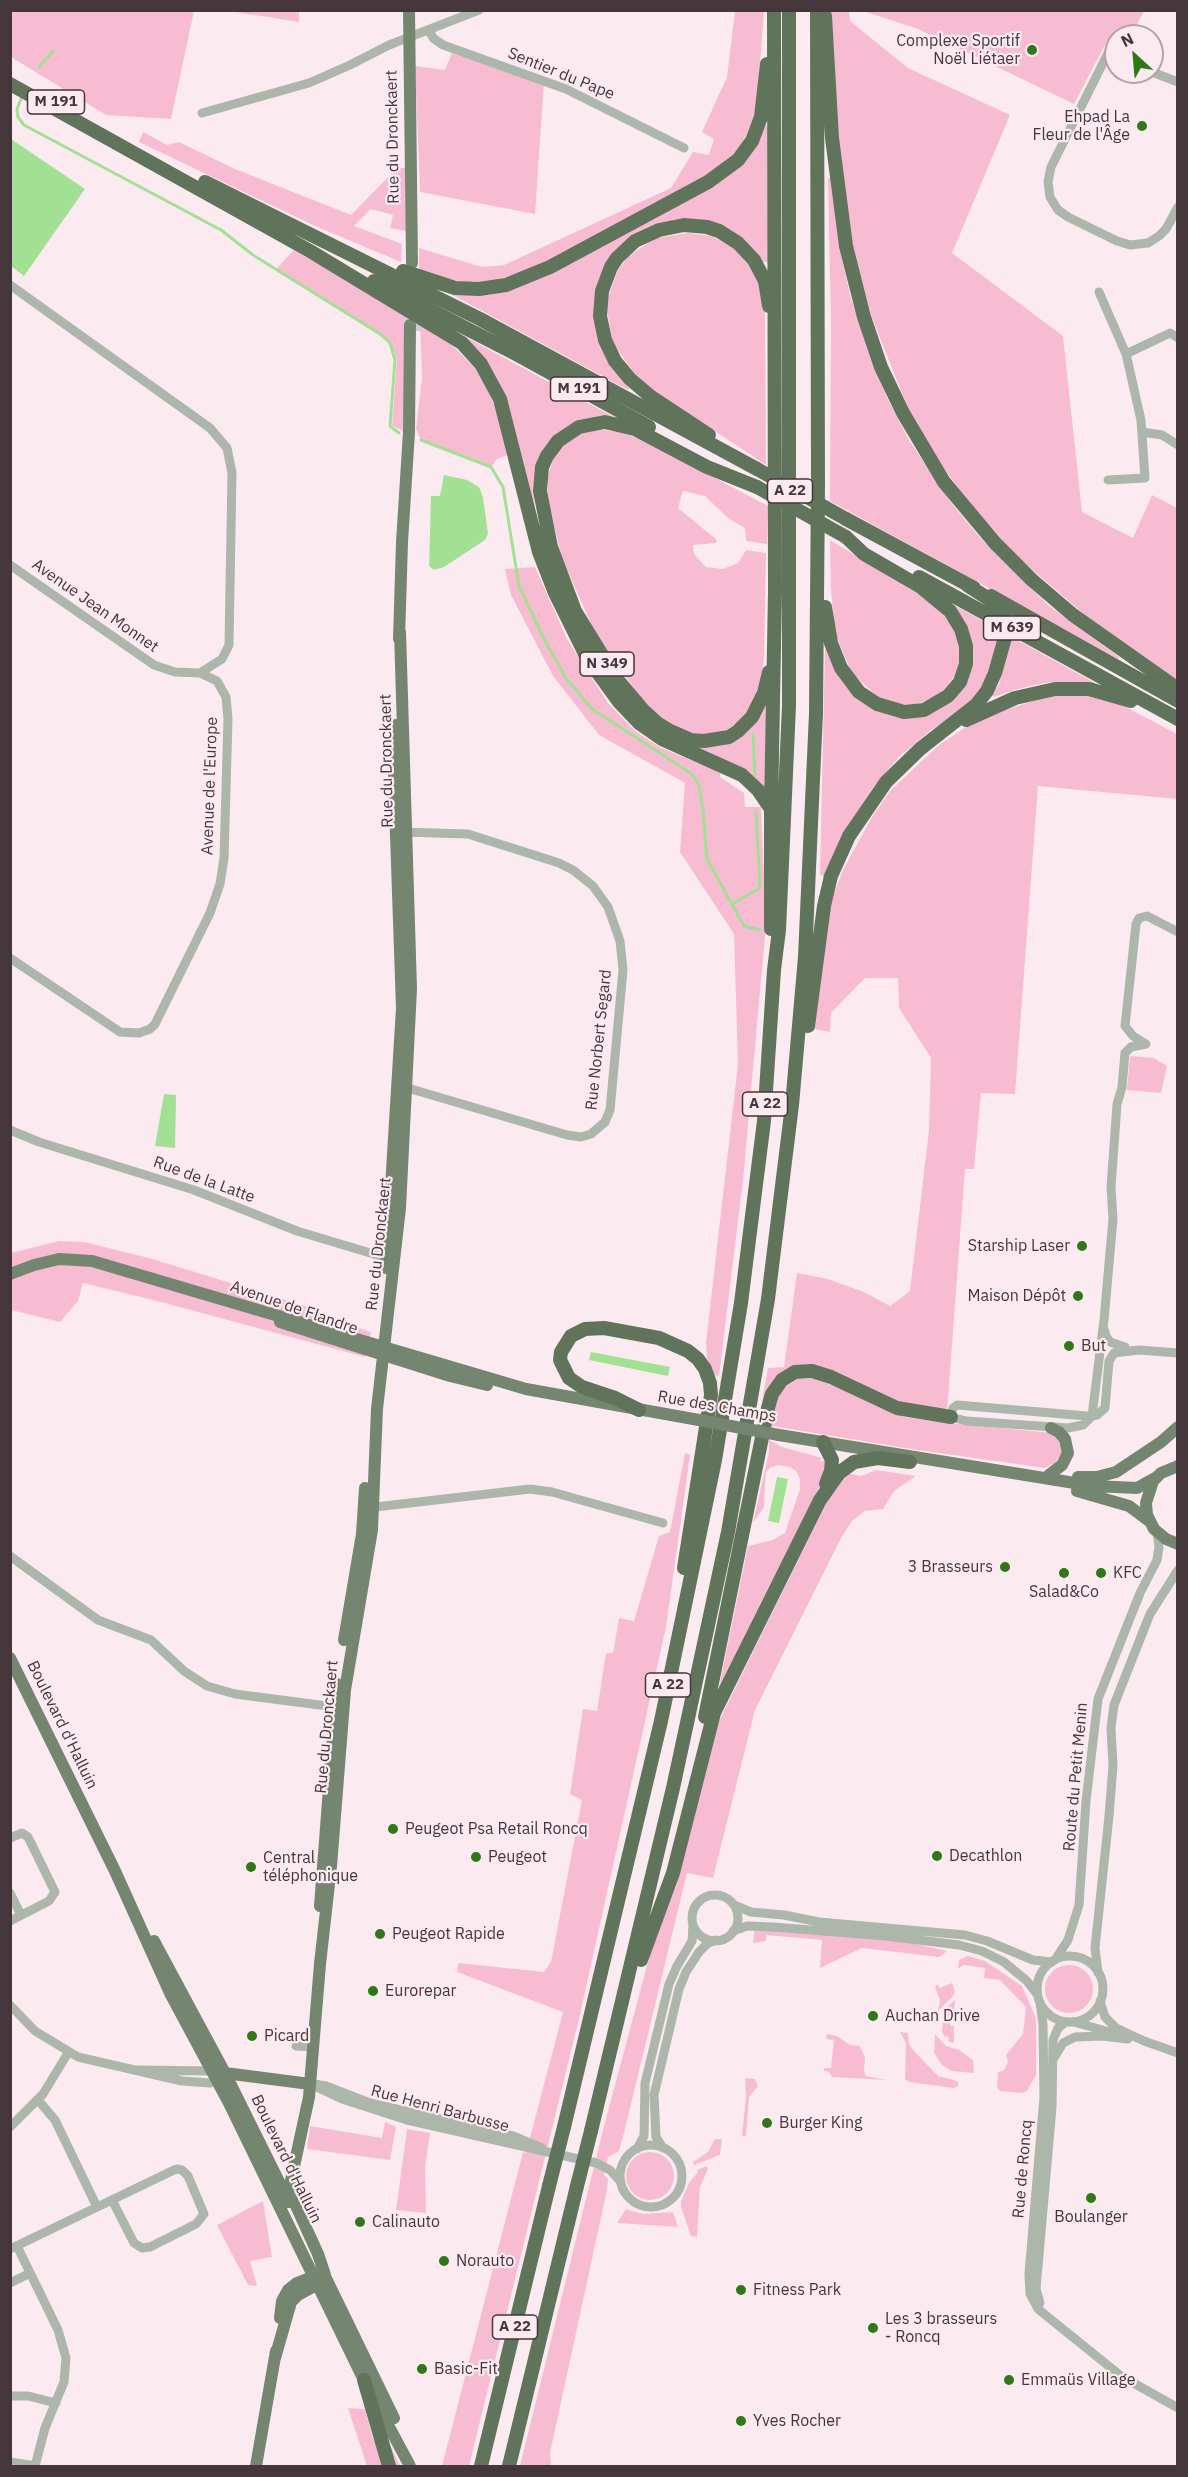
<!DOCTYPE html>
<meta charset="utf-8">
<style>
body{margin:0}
#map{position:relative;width:1188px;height:2477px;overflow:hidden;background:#fbebf0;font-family:"IBM Plex Sans",sans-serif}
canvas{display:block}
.frame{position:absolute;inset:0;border:12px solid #45363b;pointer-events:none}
.north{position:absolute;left:1104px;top:24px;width:60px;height:60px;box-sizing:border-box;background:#fbebf0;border:2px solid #b2a3a8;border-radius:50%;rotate:334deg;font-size:16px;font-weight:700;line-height:24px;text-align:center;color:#45363b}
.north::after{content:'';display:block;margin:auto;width:21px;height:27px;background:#30771a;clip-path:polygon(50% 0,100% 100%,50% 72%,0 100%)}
</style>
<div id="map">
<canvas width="1188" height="2477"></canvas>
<div class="frame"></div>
<div class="north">N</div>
</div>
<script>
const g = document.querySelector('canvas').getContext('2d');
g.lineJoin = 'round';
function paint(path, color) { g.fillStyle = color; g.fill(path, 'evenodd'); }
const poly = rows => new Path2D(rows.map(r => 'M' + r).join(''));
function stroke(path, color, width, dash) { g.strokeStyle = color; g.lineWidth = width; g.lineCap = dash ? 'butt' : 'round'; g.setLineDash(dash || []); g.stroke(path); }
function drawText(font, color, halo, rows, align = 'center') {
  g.font = font + ' "IBM Plex Sans",sans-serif'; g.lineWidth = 4.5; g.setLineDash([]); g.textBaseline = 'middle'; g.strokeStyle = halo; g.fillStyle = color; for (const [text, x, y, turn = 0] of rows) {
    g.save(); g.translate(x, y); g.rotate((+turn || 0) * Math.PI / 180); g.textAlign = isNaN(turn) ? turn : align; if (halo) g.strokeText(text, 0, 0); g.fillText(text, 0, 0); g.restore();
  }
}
paint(poly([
 [10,11,194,11,171,119,106,115,11,57],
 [229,11,299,11,299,22],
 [735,11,764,11,756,114,741,147,727,162,704,177,540,265,522,272,497,280,473,283,446,279,419,270,419,248,482,267,504,265,671,188,693,152,709,155,714,139,702,132,727,77],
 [831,11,849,11,850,21,908,68,1010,115,952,253,1063,336,1082,512,1133,538,1152,495,1177,508,1177,680,1086,616,1012,552,964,496,929,448,908,408,872,318,854,253,844,196,838,139],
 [863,11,1144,10,1144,11,1131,36,1116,36,1116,42,1108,39,1074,104,918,29],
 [452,53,544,83,535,214,420,192,415,66,445,70],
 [764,125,769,126,770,262,760,262,711,225,629,240,594,312,598,338,619,376,629,388,628,390,451,294,478,294,703,189],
 [143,132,167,145,179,142,235,169,351,215,397,168,405,168,406,231,390,228,393,215,371,209,354,226,402,244,401,262,315,226,139,142],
 [828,178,830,178,839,243,850,295,872,361,888,400,909,440,952,504,981,539,1048,605,1119,657,1118,659,830,501,831,321],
 [688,233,711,236,734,248,751,267,761,286,765,307,766,465,650,388,634,373,612,342,606,303,618,270,628,257,655,238],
 [294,250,408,316,403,431,392,425,397,360,390,343,380,334,276,269],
 [420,324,453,346,474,367,488,388,497,412,508,455,497,459,491,467,421,440,416,429,422,377],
 [462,335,612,416,577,422,555,435,534,495,535,511,515,433,461,337],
 [603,430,623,432,656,447,768,506,767,544,746,541,745,528,728,518,705,496,683,491,678,508,717,540,716,543,693,545,694,554,706,567,723,569,738,563,746,550,766,553,764,660,761,682,751,708,741,720,726,730,702,735,679,729,663,719,641,698,597,637,561,556,548,497,548,476,555,454,567,441,583,432],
 [830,540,924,597,940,610,951,626,958,639,960,656,957,673,945,689,937,697,913,705,897,704,880,699,852,673,835,634,831,589],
 [535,567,567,639,608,703,636,732,661,748,720,772,720,777,744,793,745,807,761,807,766,925,743,1180,719,1376,714,1375,707,1358,706,1343,738,1064,734,934,680,852,685,783,599,735,553,676,511,595,505,569],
 [954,605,1001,631,991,671,983,688,959,713,931,730,899,757,874,786,844,832,825,878,820,874,825,649,828,648,870,706,888,715,904,718,930,714,949,703,969,676,952,606],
 [1012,637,1095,683,1094,685,1068,682,1049,682,1014,690,994,697,992,695,999,684],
 [1074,693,1098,696,1120,704,1177,734,1177,799,1038,786,1015,1094,981,1093,974,1169,965,1169,947,1413,911,1407,809,1365,762,1401,768,1368,784,1367,797,1273,828,1279,864,1292,890,1306,910,1291,929,1130,931,1058,899,1008,898,978,865,978,831,1013,830,1032,814,1029,825,936,832,899,843,870,872,817,890,791,939,745,966,727,995,713,1053,695],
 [765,705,767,705,765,789,686,744,712,747,740,736,756,721],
 [1130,1056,1154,1058,1167,1066,1161,1093,1127,1090],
 [59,1241,84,1242,149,1258,309,1307,317,1314,371,1332,365,1357,161,1302,83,1283,78,1301,60,1322,11,1310,11,1253],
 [798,1379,813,1379,832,1385,905,1417,946,1423,1053,1433,1061,1444,1062,1452,1055,1463,1045,1468,911,1449,772,1426,775,1407,780,1394,787,1386],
 [769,1440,782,1447,822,1458,820,1460,821,1462,826,1459,823,1480,761,1602,718,1692,748,1546,773,1540,785,1533,800,1489,800,1479,796,1471,790,1467,778,1465,770,1468,766,1472,765,1482,764,1507,753,1523,769,1452],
 [685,1453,690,1455,666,1627,579,2019,469,2466,442,2466,523,2152,526,2153,563,2012,457,1972,458,1963,544,1972,551,1962,582,1800,570,1794,583,1709,597,1711,606,1653,613,1653,619,1618,634,1621,659,1536,670,1532],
 [876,1470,916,1476,894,1491,883,1509,865,1511,852,1521,841,1538,755,1710,713,1878,687,1873,624,2133,619,2151,608,2157,604,2175,608,2179,607,2190,550,2453,551,2466,520,2466,603,2130,652,1947,677,1884,719,1721,834,1488,847,1473,861,1476],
 [755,1929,893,1939,947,1951,939,1957,862,1948,820,1968,822,1940,766,1935,766,1941,753,1943],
 [968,1956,985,1961,1022,1986,1036,2018,1036,2075,1027,2091,1022,2093,1000,2091,997,2088,998,2072,1004,2070,1008,2062,1006,2055,1023,2034,1026,2007,1000,1980,984,1978,985,1968,963,1965,958,1969,959,1960],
 '1045 1989a24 24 0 1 1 48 0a24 24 0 1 1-48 0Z',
 [952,1983,955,1992,953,1996,938,2011,940,2000,935,1987,937,1984,940,1988],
 [955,2000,954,2014,951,2014,950,2026,954,2026,954,2042,952,2043,948,2041,949,2037,944,2036,942,2032,944,2010],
 [900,2032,908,2033,909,2044,914,2051,938,2076,954,2080,958,2082,958,2086,953,2088,909,2082,905,2079,906,2043],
 [827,2034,837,2036,850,2045,860,2046,865,2057,864,2071,866,2076,886,2080,832,2077,829,2072,824,2071,824,2068,831,2068,834,2040,826,2039],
 [935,2034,946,2046,959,2050,973,2060,974,2073,951,2071,942,2065,934,2053],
 [745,2078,755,2079,758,2086,749,2097,746,2136,742,2136,746,2097],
 [385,2122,396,2127,390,2160,307,2149,310,2126,382,2138],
 [407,2129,430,2133,425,2167,426,2213,396,2210],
 [715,2139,722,2139,720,2155,694,2165,693,2162,708,2152],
 '626 2176a24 24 0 1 1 48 0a24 24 0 1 1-48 0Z',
 [707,2166,708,2169,700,2187,697,2237,691,2236,681,2207,681,2202,689,2183,698,2172,697,2170],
 [263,2201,272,2257,250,2261,257,2286,248,2285,217,2225],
 [626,2209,643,2214,673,2212,678,2227,617,2223],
 [348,2408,365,2409,373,2439,389,2443,400,2466,367,2466]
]), '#f8bcd2');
paint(poly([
 [11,139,85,189,24,276,11,266],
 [444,475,467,480,479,487,483,497,488,534,485,540,444,567,434,570,429,566,431,496,440,496],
 [164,1094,176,1095,175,1148,155,1146],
 [591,1352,670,1367,668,1376,589,1360],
 [777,1477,788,1479,779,1523,768,1521]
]), '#a2e093');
stroke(poly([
 [39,67,53,51],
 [21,99,17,109,18,117,24,125,221,230,253,255,380,334,390,343,395,360,390,426,399,433],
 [421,440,491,467,503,487,519,586,544,639,566,678,592,709,692,774,699,785,703,810,707,859,744,926,760,930],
 [753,734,755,775],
 [732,904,760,888,756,812]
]), '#a2e093', 3);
stroke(poly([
 [415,306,416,331]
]), '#d7c7cc', 12, [12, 6]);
stroke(poly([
 [429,30,433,38,443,45,566,89,684,148],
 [1116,56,1108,53,1051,167,1048,182,1050,197,1058,210,1068,217,1117,241,1130,245,1148,243,1159,236,1166,229,1178,207],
 [1152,72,1178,82],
 [202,113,309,83,350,65,389,45,479,10],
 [10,285,210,428,227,448,232,473,229,645,222,659,200,673],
 [1099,292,1126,354,1141,420,1145,478,1108,480],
 [1126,354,1170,333,1178,338],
 [1142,432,1162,435,1178,445],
 [10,565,154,665,175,672,200,673,217,681,226,697,228,719,224,858,220,884,210,913,155,1024,150,1029,139,1033,120,1032,10,958],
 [401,832,468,834,559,863,573,870,593,886,608,907,620,941,623,970,610,1110,605,1122,591,1134,581,1137,567,1135,401,1086],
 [1146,1044,1131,1047,1125,1053,1122,1087,1117,1104,1111,1187,1113,1219,1104,1320,1092,1416,1083,1425,1068,1428,966,1421,951,1417,953,1408,957,1405,1087,1416,1092,1416,1097,1415,1105,1408,1109,1361,1114,1353,1139,1350,1178,1353],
 [1146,1044,1133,1036,1125,1026,1136,924,1139,918,1147,916,1178,932],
 [10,1130,39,1142,194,1190,297,1231,387,1258],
 [1104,1329,1106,1336,1110,1342,1125,1347],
 [367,1508,530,1489,552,1492,663,1523],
 [10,1556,98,1620,151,1640,184,1671,207,1686,235,1694,335,1707],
 [10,1838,22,1833,28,1837,55,1892,49,1901,10,1921],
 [10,1893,21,1915],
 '692 1918a23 23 0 1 1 46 0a23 23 0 1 1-46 0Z',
 [734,1905,751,1912,784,1915,819,1922,965,1935,987,1941,1033,1960,1052,1962],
 [733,1931,747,1926,773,1927,886,1936,959,1945,982,1951,1004,1962,1027,1981,1037,1994],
 '1037 1989a33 33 0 1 1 66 0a33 33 0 1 1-66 0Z',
 [1055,1960,1068,1940,1079,1905,1086,1801,1098,1699,1140,1593,1157,1560,1159,1547,1157,1532],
 [1098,1973,1095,1948,1109,1816,1113,1766,1111,1728,1114,1705,1150,1614,1178,1570],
 [1100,2001,1105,2017,1116,2028,1144,2041,1178,2053],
 [1040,2002,1043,2025,1044,2097,1029,2274,1030,2294,1038,2309,1121,2376,1178,2408],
 [10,2005,35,2031,78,2057,182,2081,210,2083,222,2078],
 [1074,2022,1113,2033],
 [296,2046,312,2047],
 [1054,2058,1063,2043,1075,2037,1102,2036,1128,2039],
 [136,2070,215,2071],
 [310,2084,342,2099,407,2120,596,2163,610,2170,621,2182],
 [314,2084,326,2086,370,2103,513,2136,542,2148],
 [38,2100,55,2120,97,2207],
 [10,2127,43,2094,68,2053],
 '620 2176a31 31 0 1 1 62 0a31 31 0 1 1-62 0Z',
 [663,2148,656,2137,654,2095,679,1989,686,1972,699,1952,707,1944,716,1940],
 [637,2149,644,2136,645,2083,669,1984,677,1966,692,1941,693,1924],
 [17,2246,58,2330,66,2358,64,2382,45,2428,35,2466],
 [10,2249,174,2170,177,2169,182,2170,188,2176,204,2214,196,2224,150,2247,142,2248,134,2243,112,2200],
 [10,2283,30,2273],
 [1040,2303,1036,2289,1052,2107,1053,2040,1058,2028,1066,2022],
 [10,2396,28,2396,56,2403],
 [10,2462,36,2466]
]), '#acb6aa', 9);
stroke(poly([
 [409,10,412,263],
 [399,639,402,542,409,432,410,325],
 [386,1268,402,1008,394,777,395,725],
 [10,1274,34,1265,59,1259,92,1261,526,1389,699,1420],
 [280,1322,450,1376,487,1385],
 [779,1435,1093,1486,1137,1488,1157,1477],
 [1178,1466,1161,1473,1153,1481,1146,1503,1147,1515,1154,1529,1166,1539,1178,1544],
 [1049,1475,1062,1465,1068,1453,1065,1439,1059,1432,1051,1428],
 [1078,1477,1097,1477,1116,1472,1161,1442,1178,1427],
 [1077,1491,1129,1506,1149,1521],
 [344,1640,362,1534,365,1488],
 [10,1658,115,1871,171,1995,230,2105,364,2380,410,2466],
 [320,1906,337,1684],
 [154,1941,225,2073,289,2202],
 [225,2073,310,2084],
 [323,2272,394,2418],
 [280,2318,282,2301,288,2290,297,2283,317,2275],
 [275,2358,291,2302,298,2295,320,2283,325,2275,318,2254,292,2197,290,2185,309,2097,320,1964,331,1866,345,1690,372,1530,377,1409,400,1208,411,989,400,632],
 [256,2466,276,2351]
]), '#74866f', 12);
stroke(poly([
 [825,16,832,138,846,246,864,317,881,367,903,413,944,482,995,543,1032,580,1073,615,1178,689],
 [10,84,310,251,462,343,481,364,500,399,539,552,555,593,587,658,619,702,639,723,662,739,742,775,758,790,771,809],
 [205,182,480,319,757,469],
 [403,271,455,288,479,289,506,285,550,267,708,182,738,160,752,141,761,117,767,64],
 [374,281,518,355,649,427],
 [709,435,650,396,630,379,615,361,605,340,600,316,602,291,611,267,617,258,635,241,659,230,684,225,707,227,719,231,738,243,754,260,765,281,769,306],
 [757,487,707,467,635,429,605,422,579,427,558,441,547,456,542,467,540,491,551,547,575,611,616,678,643,710,657,723,670,731,691,740,704,741,729,737,738,731,752,717,764,693,769,672],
 [846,519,974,588],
 [919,577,1178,719],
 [991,596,1178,701],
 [825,607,831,643,841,668,859,692,877,704,904,712,924,710,948,696,960,682,966,664,966,646,961,629,950,611,921,587,864,554,846,537],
 [966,720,1015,698,1055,689,1089,689,1131,701],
 [771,929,771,809,775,592,774,10],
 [808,1026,824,906,831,876,849,836,886,782,920,749,976,705,987,691,995,673,1006,634,1004,618,992,601,967,585],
 [639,1410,615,1398,582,1387,569,1378,560,1360,561,1352,571,1336,585,1329,604,1328,659,1338,688,1351,698,1359,705,1369,710,1383,711,1395,684,1568],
 [823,1442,832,1460,831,1471,826,1484],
 [705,1717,768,1408,772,1394,782,1380,795,1372,812,1371,831,1377,897,1408,951,1417],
 [641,1960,673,1873,714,1713,820,1500,839,1473,854,1462,878,1458,910,1462],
 [564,2127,661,1721,715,1460,741,1303,764,1121,774,970,779,930,789,706,789,10],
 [591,2131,673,1788,728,1532,768,1299,792,1105,805,957,816,713,818,486,817,10],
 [364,2380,389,2466],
 [481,2466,549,2186],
 [509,2466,577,2186]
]), '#5f745a', 14);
stroke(poly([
 [699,1420,779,1435]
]), '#74866f', 12);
stroke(poly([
 [757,469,846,519],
 [757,487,846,537],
 [549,2186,564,2127],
 [577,2186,591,2131]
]), '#5f745a', 14);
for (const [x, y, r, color] of [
 [1032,50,6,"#30771a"],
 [1142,126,6,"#30771a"],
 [1082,1246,6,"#30771a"],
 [1078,1296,6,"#30771a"],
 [1069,1346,6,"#30771a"],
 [1005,1567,6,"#30771a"],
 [1064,1573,6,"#30771a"],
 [1101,1573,6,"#30771a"],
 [393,1829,6,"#30771a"],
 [937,1856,6,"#30771a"],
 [476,1857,6,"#30771a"],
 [251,1867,6,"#30771a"],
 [380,1934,6,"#30771a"],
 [373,1991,6,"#30771a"],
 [873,2016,6,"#30771a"],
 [252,2036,6,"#30771a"],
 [767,2123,6,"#30771a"],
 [1091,2198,6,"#30771a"],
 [360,2222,6,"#30771a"],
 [444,2261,6,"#30771a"],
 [741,2290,6,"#30771a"],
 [873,2328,6,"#30771a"],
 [422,2369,6,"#30771a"],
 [1009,2380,6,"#30771a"],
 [741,2421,6,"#30771a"]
]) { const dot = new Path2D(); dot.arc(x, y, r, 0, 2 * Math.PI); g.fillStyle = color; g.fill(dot); stroke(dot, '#fbebf0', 2); }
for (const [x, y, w] of [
 [56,102,57],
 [579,389,57],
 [790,491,45],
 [1012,628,57],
 [607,664,54],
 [765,1104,45],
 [668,1685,45],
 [515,2327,45]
]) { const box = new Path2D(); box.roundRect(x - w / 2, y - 12, w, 24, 4.5); g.fillStyle = '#fbebf0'; g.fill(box); stroke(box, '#45363b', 1.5); }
drawText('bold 15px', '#45363b', null, [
 ["M 191",56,102],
 ["M 191",579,389],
 ["A 22",790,491],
 ["M 639",1012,628],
 ["N 349",607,664],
 ["A 22",765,1104],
 ["A 22",668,1685],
 ["A 22",515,2327]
]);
drawText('16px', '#45363b', '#fbebf0', [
 ["Complexe Sportif",1020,41,"right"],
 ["Noël Liétaer",1020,59,"right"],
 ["Ehpad La",1130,117,"right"],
 ["Fleur de l'Âge",1130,135,"right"],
 ["Starship Laser",1070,1246,"right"],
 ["Maison Dépôt",1066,1296,"right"],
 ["But",1081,1346],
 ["3 Brasseurs",993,1567,"right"],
 ["KFC",1113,1573],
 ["Salad&Co",1064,1592,"center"],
 ["Peugeot Psa Retail Roncq",405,1829],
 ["Decathlon",949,1856],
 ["Peugeot",488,1857],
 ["Central",263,1858],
 ["téléphonique",263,1876],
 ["Peugeot Rapide",392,1934],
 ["Eurorepar",385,1991],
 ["Auchan Drive",885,2016],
 ["Picard",264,2036],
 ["Burger King",779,2123],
 ["Boulanger",1091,2217,"center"],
 ["Calinauto",372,2222],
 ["Norauto",456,2261],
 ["Fitness Park",753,2290],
 ["Les 3 brasseurs",885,2319],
 ["- Roncq",885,2337],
 ["Basic-Fit",434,2369],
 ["Emmaüs Village",1021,2380],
 ["Yves Rocher",753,2421]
], 'left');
drawText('16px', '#45363b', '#fbebf0', [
 ["Sentier du Pape",561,74,22],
 ["Rue du Dronckaert",393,137,-91],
 ["Avenue Jean Monnet",95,606,35],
 ["Rue du Dronckaert",387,761,-91],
 ["Avenue de l'Europe",210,786,-88],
 ["Rue Norbert Segard",599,1040,-84],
 ["Rue de la Latte",204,1180,20],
 ["Rue du Dronckaert",379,1244,-84],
 ["Avenue de Flandre",294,1308,19],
 ["Rue des Champs",717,1407,10],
 ["Boulevard d'Halluin",62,1725,64],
 ["Rue du Dronckaert",327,1727,-85],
 ["Route du Petit Menin",1076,1777,-85],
 ["Rue Henri Barbusse",440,2109,15],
 ["Boulevard d'Halluin",286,2159,64],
 ["Rue de Roncq",1023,2169,-85]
]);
</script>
